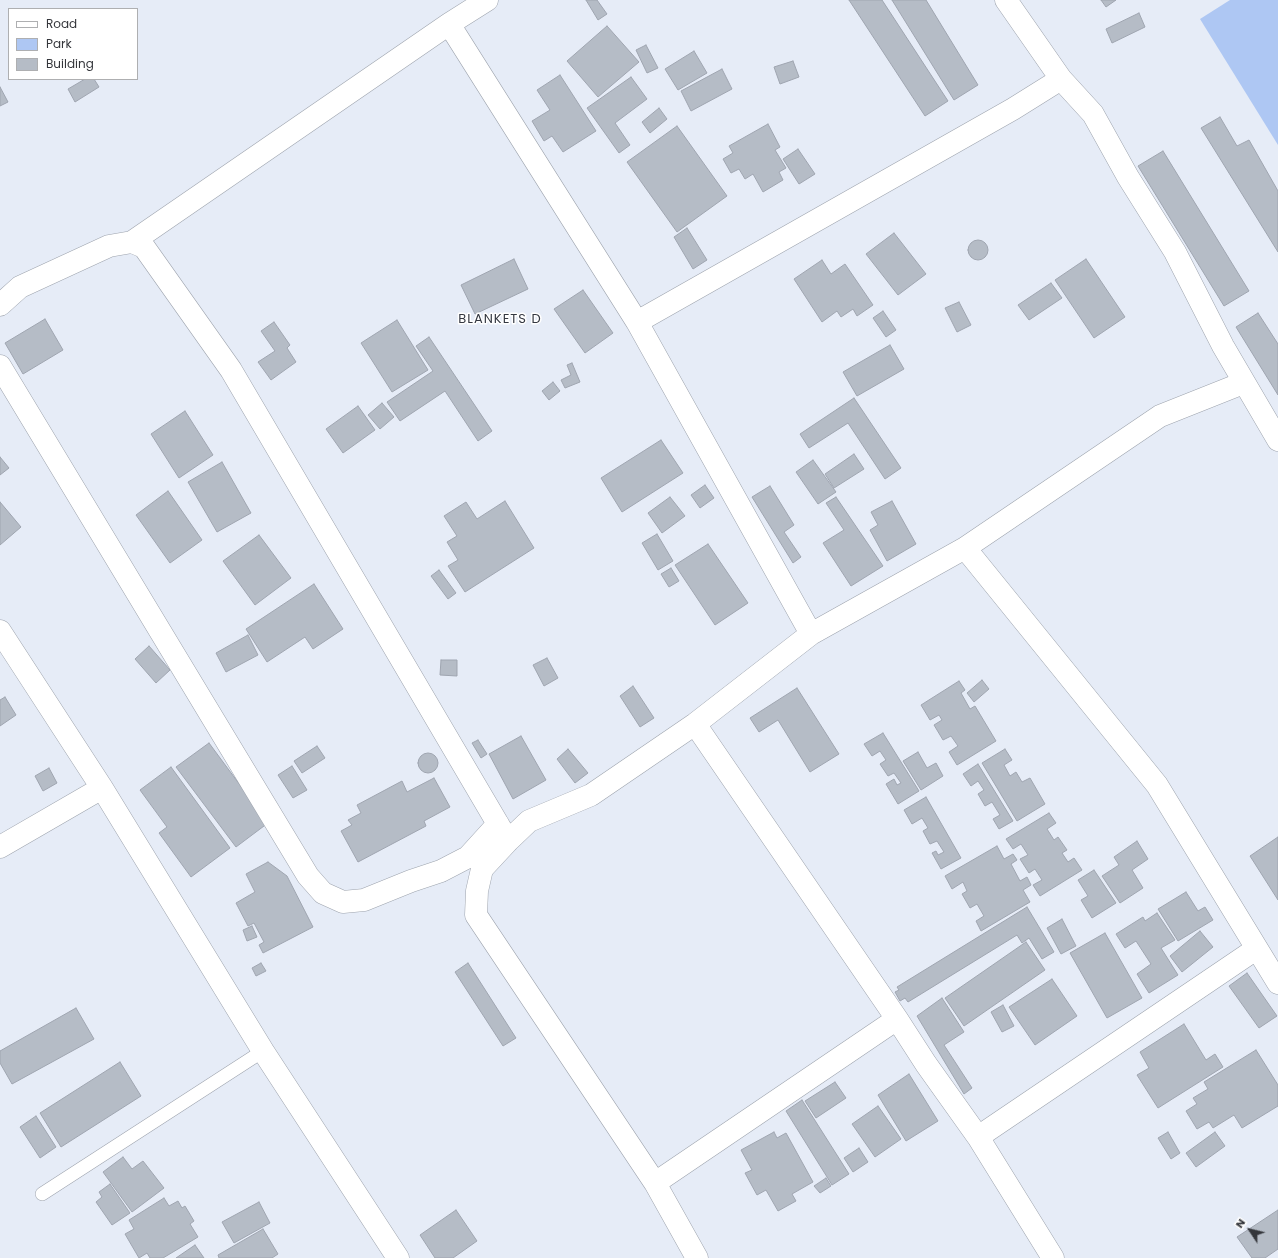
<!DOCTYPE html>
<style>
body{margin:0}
#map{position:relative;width:1278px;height:1258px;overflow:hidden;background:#e6ecf7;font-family:Poppins,sans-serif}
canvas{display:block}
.legend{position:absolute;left:8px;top:8px;width:130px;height:72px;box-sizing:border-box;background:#fff;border:1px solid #aeafb1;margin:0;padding:5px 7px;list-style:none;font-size:12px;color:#34363b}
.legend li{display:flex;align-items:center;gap:8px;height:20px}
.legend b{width:20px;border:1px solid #aeafb1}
.north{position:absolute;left:1230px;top:1210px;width:40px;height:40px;-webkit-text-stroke:3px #fff;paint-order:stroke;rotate:305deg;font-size:11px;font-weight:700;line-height:16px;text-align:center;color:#34363b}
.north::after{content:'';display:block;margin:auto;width:14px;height:18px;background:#34363b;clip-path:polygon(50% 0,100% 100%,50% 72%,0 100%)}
</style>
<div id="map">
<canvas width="1278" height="1258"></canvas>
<ul class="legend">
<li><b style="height:5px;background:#fff"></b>Road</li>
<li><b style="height:11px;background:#aec7f3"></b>Park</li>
<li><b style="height:11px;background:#b5bcc6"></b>Building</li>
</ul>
<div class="north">N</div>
</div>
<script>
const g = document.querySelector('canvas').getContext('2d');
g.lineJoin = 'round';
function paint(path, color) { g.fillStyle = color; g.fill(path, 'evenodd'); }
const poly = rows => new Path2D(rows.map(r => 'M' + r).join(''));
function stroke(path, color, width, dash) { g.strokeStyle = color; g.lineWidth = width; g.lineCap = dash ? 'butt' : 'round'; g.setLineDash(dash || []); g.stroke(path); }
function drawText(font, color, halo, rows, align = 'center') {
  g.font = font + ' Poppins,sans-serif'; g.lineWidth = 3; g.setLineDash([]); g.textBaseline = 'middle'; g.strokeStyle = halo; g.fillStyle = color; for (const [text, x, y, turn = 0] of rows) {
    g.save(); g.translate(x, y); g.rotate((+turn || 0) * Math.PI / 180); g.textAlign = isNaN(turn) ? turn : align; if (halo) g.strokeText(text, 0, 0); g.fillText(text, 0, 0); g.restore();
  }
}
paint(poly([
 [1230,0,1278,0,1278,145,1200,19]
]), '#aec7f3');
const building = poly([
 [586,0,597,0,607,14,598,20,586,0],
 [849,0,882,0,948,101,925,116,849,0],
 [892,0,926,0,978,85,954,100,892,0],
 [1101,0,1116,0,1106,7,1101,0],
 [1139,13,1145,27,1112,43,1106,29,1139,13],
 [607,26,639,62,598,97,567,61,607,26],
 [646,45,658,68,647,73,636,50,646,45],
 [694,51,707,73,678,90,665,69,694,51],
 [793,61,799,77,780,84,774,67,793,61],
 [722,69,732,89,691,111,681,91,722,69],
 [560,75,596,131,563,152,552,136,544,141,532,121,550,110,537,90,560,75],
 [631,77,647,99,615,123,630,145,619,153,587,108,631,77],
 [85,79,94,79,99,87,75,102,68,89,85,79],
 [0,87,8,102,0,106,0,87],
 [659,108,667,119,650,133,642,122,659,108],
 [1220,117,1237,146,1249,140,1278,191,1278,252,1201,128,1220,117],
 [768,124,780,147,775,150,786,168,779,172,783,180,763,192,753,174,745,179,739,169,731,173,723,159,733,153,729,146,768,124],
 [677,126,727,196,677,232,627,162,677,126],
 [798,149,815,174,799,184,783,159,798,149],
 [1163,151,1249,291,1224,306,1138,166,1163,151],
 [687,228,707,260,693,269,674,237,687,228],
 [894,233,926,274,898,295,866,254,894,233],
 '968 250a10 10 0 1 1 20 0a10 10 0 1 1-20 0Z',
 [514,259,528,289,475,314,461,285,514,259],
 [1086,259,1125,317,1094,338,1055,280,1086,259],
 [822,260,831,274,845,264,873,305,857,316,853,309,841,317,837,311,822,322,794,279,822,260],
 [1051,283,1062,298,1029,320,1018,305,1051,283],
 [583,290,613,333,585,353,554,309,583,290],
 [959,302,971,325,957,332,945,308,959,302],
 [883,311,896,330,886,337,873,318,883,311],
 [1258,313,1278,344,1278,395,1236,327,1258,313],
 [45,319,63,350,23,374,5,343,45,319],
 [397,320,428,370,392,392,361,343,397,320],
 [274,322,290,345,287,348,296,362,271,380,258,362,275,351,261,331,274,322],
 [429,337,492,431,478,441,445,391,400,421,387,402,433,371,416,346,429,337],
 [890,345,904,369,857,396,843,372,890,345],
 [572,363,580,382,565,388,561,380,571,375,567,365,572,363],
 [553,382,560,391,549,400,542,391,553,382],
 [854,398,901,468,885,479,848,423,809,448,800,434,854,398],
 [382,403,394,417,380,429,368,415,382,403],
 [358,406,375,430,343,453,326,429,358,406],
 [185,411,213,455,179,478,151,434,185,411],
 [661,440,683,473,622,512,601,478,661,440],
 [854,454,864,469,834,488,825,474,854,454],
 [0,457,9,468,0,475,0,457],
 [813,460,836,492,818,504,796,472,813,460],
 [222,462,251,513,217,532,188,482,222,462],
 [705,485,714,498,700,508,691,495,705,485],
 [770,486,794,525,784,532,801,557,793,563,752,497,770,486],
 [168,491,202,540,170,563,136,515,168,491],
 [670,497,685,516,662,533,648,513,670,497],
 [836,497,883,566,851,586,823,543,844,530,826,503,836,497],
 [505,501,534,548,465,592,448,566,458,560,447,542,457,536,444,516,466,502,477,519,505,501],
 [892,501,916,544,887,561,870,530,878,525,871,512,892,501],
 [0,502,21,527,0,545,0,502],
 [657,534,673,561,658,570,642,543,657,534],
 [259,535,291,578,255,605,223,561,259,535],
 [708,544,748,603,715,625,675,565,708,544],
 [671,568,679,581,669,587,661,574,671,568],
 [439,570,456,593,448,599,431,576,439,570],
 [314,584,343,629,313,649,305,637,267,662,246,629,314,584],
 [248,635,258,655,226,672,216,653,248,635],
 [149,646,170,670,156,683,135,659,149,646],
 [547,658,558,678,544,686,533,665,547,658],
 [441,660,457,660,457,676,440,675,441,660],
 [982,680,989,689,974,702,967,693,982,680],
 [959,681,965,690,961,693,970,709,975,706,996,741,957,765,949,752,958,746,951,736,943,740,934,725,942,720,939,715,930,720,921,705,959,681],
 [633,686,654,718,640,727,620,696,633,686],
 [797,688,839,754,810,772,778,720,759,732,750,718,797,688],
 [5,697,16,715,0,726,0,700,5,697],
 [883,733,919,791,898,804,886,784,894,779,897,785,901,783,894,773,888,776,880,764,886,760,880,751,872,756,864,744,883,733],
 [521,736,546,780,513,799,489,754,521,736],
 [478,740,487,754,481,758,472,743,478,740],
 [209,743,268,823,236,847,176,767,209,743],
 [317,746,325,758,302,773,294,761,317,746],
 [568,749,588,773,575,783,557,759,568,749],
 [1005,749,1012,760,1004,765,1010,776,1016,772,1022,782,1030,778,1045,804,1017,821,982,763,1005,749],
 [918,752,927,768,936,763,943,776,921,790,903,761,918,752],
 '418 763a10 10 0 1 1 20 0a10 10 0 1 1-20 0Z',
 [978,764,1013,821,999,829,993,819,1000,815,992,802,985,806,978,794,984,790,978,781,971,786,963,774,978,764],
 [292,766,307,790,293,798,278,775,292,766],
 [171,767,230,848,191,877,159,833,167,827,140,790,171,767],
 [49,768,57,783,43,791,35,776,49,768],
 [434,778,450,807,424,821,426,826,358,862,341,831,352,825,348,820,361,813,357,805,402,781,407,792,434,778],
 [926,797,961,858,941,869,932,853,936,851,938,855,944,852,937,841,930,844,923,831,928,828,922,818,912,824,904,810,926,797],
 [1049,813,1056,823,1047,829,1054,840,1058,837,1067,850,1062,853,1068,862,1074,858,1082,870,1040,896,1033,885,1042,880,1035,869,1029,873,1020,859,1028,855,1021,844,1013,849,1006,839,1049,813],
 [1278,837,1278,900,1250,856,1278,837],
 [1137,841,1148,859,1132,870,1143,888,1120,903,1102,876,1119,865,1114,857,1137,841],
 [997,846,1004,859,1013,854,1017,860,1011,864,1020,881,1027,877,1031,885,1023,890,1030,902,981,931,976,921,984,916,977,904,970,908,962,894,967,891,963,882,952,889,945,876,997,846],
 [268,862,287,876,313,927,263,953,259,945,264,942,254,923,248,926,236,903,255,892,246,874,268,862],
 [1094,870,1116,903,1092,918,1081,900,1088,896,1078,880,1094,870],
 [1186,892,1198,911,1205,907,1213,920,1178,941,1158,909,1186,892],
 [1027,907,1054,952,1042,959,1029,938,1022,943,1017,935,908,1002,905,998,900,1001,895,992,899,990,897,987,1027,907],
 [1157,913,1175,940,1161,948,1178,975,1149,993,1137,974,1151,964,1136,941,1125,948,1116,934,1143,917,1145,921,1157,913],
 [1062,919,1076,946,1061,954,1047,928,1062,919],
 [252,926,257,937,247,941,243,930,252,926],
 [1200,931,1213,947,1182,972,1170,956,1200,931],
 [1105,933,1142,998,1107,1018,1070,953,1105,933],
 [1026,942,1045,970,964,1026,945,998,1026,942],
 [261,963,266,971,256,976,252,968,261,963],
 [468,963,516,1038,503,1046,455,972,468,963],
 [1247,973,1277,1016,1259,1028,1229,986,1247,973],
 [1052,979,1077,1016,1035,1045,1009,1007,1052,979],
 [942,998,964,1032,944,1045,972,1088,964,1094,917,1016,942,998],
 [1003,1005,1014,1026,1002,1032,991,1012,1003,1005],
 [76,1008,94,1039,12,1084,0,1063,0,1051,76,1008],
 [1184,1024,1206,1060,1215,1054,1223,1067,1158,1108,1137,1075,1149,1068,1140,1052,1184,1024],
 [1256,1050,1278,1085,1278,1106,1242,1128,1234,1115,1213,1128,1209,1122,1197,1129,1186,1111,1197,1104,1193,1098,1208,1089,1204,1082,1256,1050],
 [120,1062,141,1096,61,1147,40,1113,120,1062],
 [909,1074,938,1121,906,1141,878,1095,909,1074],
 [835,1082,846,1098,816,1118,805,1101,835,1082],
 [802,1100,849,1174,832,1185,786,1111,802,1100],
 [878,1106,901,1139,875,1157,852,1124,878,1106],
 [36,1116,56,1147,40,1158,20,1127,36,1116],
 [774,1132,777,1138,786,1133,813,1182,792,1194,796,1201,778,1211,766,1190,757,1195,745,1173,752,1170,741,1150,774,1132],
 [1168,1132,1180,1153,1171,1159,1158,1138,1168,1132],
 [1215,1132,1225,1146,1196,1167,1186,1153,1215,1132],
 [859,1148,868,1162,853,1172,844,1158,859,1148],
 [123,1157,132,1169,143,1161,164,1188,132,1212,103,1172,123,1157],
 [826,1178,831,1186,820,1193,814,1186,826,1178],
 [110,1184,130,1213,112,1225,96,1202,102,1197,99,1192,110,1184],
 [164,1198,169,1206,178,1201,182,1208,185,1206,194,1221,190,1224,198,1237,163,1258,150,1258,147,1253,139,1258,125,1234,134,1229,129,1220,164,1198],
 [259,1202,270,1223,234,1243,222,1222,259,1202],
 [456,1210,477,1241,453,1258,435,1258,420,1235,456,1210],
 [1278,1210,1278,1249,1265,1258,1252,1258,1237,1237,1278,1210],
 [263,1229,278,1254,272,1258,219,1258,218,1255,263,1229],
 [195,1245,204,1258,176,1258,195,1245]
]);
paint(building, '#b5bcc6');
stroke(building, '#9fa5b0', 1);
const service = poly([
 [42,1194,263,1051]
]);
const minor = poly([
 [1006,0,1061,79,1093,114,1128,177,1175,252,1223,346,1278,440],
 [449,24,637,322,811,634],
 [132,242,449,24,487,0],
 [0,305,20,287,109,246,132,242,144,247,231,370,508,841],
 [637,322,1013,109,1061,79],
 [0,366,308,876,323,893,343,902,364,900,411,881,441,871,468,857,498,824],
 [965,548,1157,785,1278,983],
 [0,631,102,788,263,1051,398,1258],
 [695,724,897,1019],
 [0,847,102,788],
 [978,1137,1053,1258],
 [655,1183,897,1019,926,1064,978,1137,1256,949],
 [697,1258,655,1183,476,915,477,891,482,869,508,841,529,821,591,795,695,724,811,634,965,548,1160,416,1243,383]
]);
stroke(service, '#9da3ad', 14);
stroke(minor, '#9da3ad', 23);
stroke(service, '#fff', 13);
stroke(minor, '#fff', 22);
g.letterSpacing = '1px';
drawText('13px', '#343841', '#fff', [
 ["BLANKETS D",500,320]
]);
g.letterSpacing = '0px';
</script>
